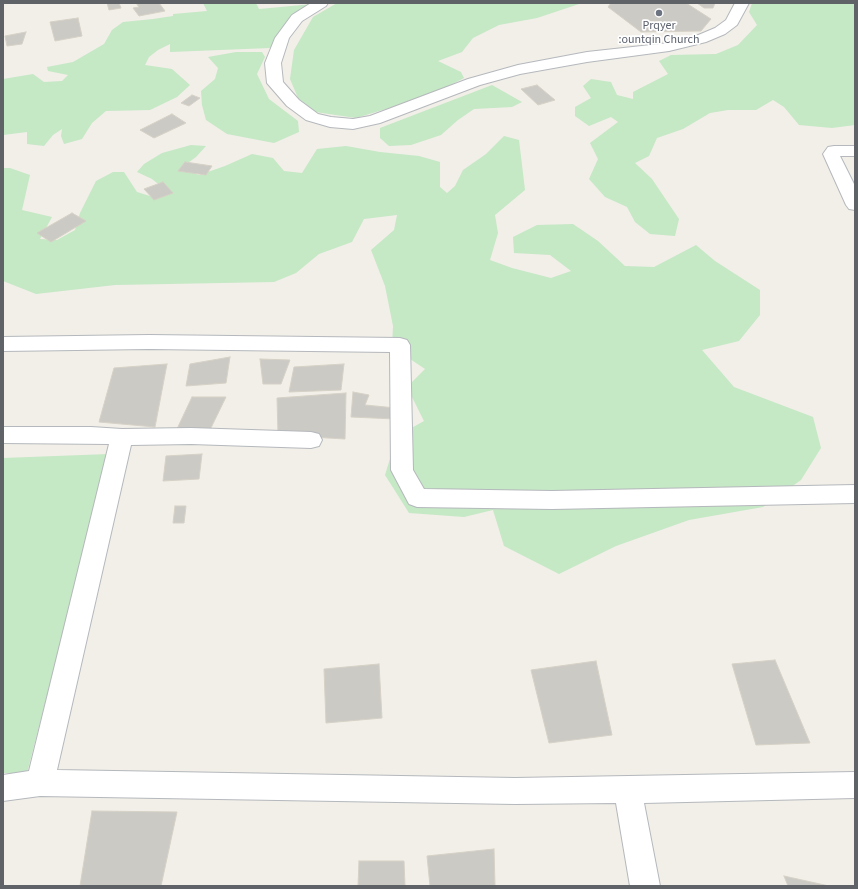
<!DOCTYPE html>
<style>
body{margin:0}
#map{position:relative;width:858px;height:889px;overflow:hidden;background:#f1efe8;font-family:"Source Sans 3",sans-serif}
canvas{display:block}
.frame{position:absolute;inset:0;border:4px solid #5f6368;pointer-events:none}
</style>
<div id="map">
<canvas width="858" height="889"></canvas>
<div class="frame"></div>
</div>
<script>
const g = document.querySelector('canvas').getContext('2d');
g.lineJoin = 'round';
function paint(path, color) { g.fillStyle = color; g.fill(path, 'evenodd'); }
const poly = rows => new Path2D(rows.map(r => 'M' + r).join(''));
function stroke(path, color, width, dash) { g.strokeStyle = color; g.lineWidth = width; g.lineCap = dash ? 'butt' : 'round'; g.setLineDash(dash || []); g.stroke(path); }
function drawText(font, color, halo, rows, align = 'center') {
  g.font = font + ' "Source Sans 3",sans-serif'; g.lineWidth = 3.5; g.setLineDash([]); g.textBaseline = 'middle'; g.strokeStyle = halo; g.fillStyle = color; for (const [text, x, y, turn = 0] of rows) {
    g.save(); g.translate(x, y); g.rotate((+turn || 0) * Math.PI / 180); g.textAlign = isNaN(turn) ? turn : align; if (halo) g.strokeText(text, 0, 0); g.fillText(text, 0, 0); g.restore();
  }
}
paint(poly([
 [203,3,256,3,259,9,313,4,293,15,270,48,170,52,170,44,158,50,149,57,145,65,172,69,190,85,177,97,150,110,106,111,92,123,82,139,64,144,61,136,62,129,53,135,44,146,27,144,27,132,3,135,3,79,33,74,44,82,62,81,68,75,48,71,47,67,73,62,104,44,112,30,123,22,153,19,173,16,173,14,207,11],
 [337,3,582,3,537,18,499,25,473,38,462,52,438,61,461,72,464,78,429,96,356,118,315,112,298,98,290,79,294,50,313,17],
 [752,3,855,3,855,125,832,128,799,125,784,107,773,100,756,110,728,110,710,113,683,129,657,138,649,156,635,163,652,179,679,219,675,236,650,234,635,222,627,207,605,197,589,179,598,159,590,143,618,122,611,117,589,126,575,116,575,107,591,98,583,86,591,79,611,82,617,95,633,99,633,92,668,74,659,61,671,55,716,54,738,45,757,25,749,12],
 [236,52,262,52,265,57,257,74,269,99,298,121,299,132,274,143,227,134,206,120,202,105,201,91,215,79,218,68,208,57],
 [492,85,522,102,512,107,474,109,458,120,441,135,411,145,389,146,380,138,380,128],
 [504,136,519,140,525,190,495,215,498,233,490,260,512,268,551,278,571,271,550,255,514,253,513,237,537,225,573,224,598,241,625,266,654,267,696,245,715,261,760,290,760,315,739,341,702,350,734,387,813,417,821,448,801,480,763,507,689,520,616,546,559,574,504,546,493,510,464,517,409,513,385,475,397,436,424,421,407,387,425,369,392,347,393,326,385,286,371,250,394,230,397,215,364,219,352,242,319,254,296,273,274,282,115,285,36,294,3,281,3,168,10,168,30,175,22,210,52,217,40,239,57,240,75,230,80,213,96,181,113,172,124,172,137,192,153,197,162,187,152,179,137,172,144,164,162,153,191,145,206,146,196,157,181,168,199,175,225,166,252,154,273,158,284,171,302,173,317,149,346,146,380,152,419,156,440,162,440,187,447,193,455,186,463,170,486,154],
 [109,454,27,773,3,773,3,458]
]), '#c5e8c5');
const building = poly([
 [107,3,119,3,121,8,109,10,107,3],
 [136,3,159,3,165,11,139,16,133,8,139,7,136,3],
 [611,3,686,3,711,19,701,31,641,32,608,7,611,3],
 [697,3,715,3,713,8,704,8,697,3],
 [78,18,82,36,55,41,50,22,78,18],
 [26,32,22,44,7,46,5,36,26,32],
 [537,85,555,100,538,105,521,89,537,85],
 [192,95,200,98,189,106,181,103,192,95],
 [172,114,186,123,154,138,140,130,172,114],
 [185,162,212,166,206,175,178,171,185,162],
 [163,182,173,193,154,200,144,189,163,182],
 [72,213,86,221,51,242,37,233,72,213],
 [230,357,226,383,186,386,190,364,230,357],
 [260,359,290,360,281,384,263,384,260,359],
 [167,364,155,427,99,422,114,368,167,364],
 [344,364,341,390,289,392,294,367,344,364],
 [353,392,369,395,365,405,396,408,395,419,351,417,353,392],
 [346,393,345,439,278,435,277,398,346,393],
 [192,397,226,397,209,432,176,431,192,397],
 [202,454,199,479,163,481,166,456,202,454],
 [175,506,186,506,184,523,173,523,175,506],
 [775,660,810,743,756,745,732,664,775,660],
 [596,661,612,735,549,743,531,670,596,661],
 [379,664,382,718,326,723,324,669,379,664],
 [92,811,177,812,161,886,80,886,92,811],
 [494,849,495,886,430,886,427,856,494,849],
 [359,861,404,861,405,886,358,886,359,861],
 [784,876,829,886,788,886,784,876]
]);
paint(building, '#cccac5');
stroke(building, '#d6d1c6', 1);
const minor = poly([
 [311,3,328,3,326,6,302,21,289,38,281,63,283,82,299,100,318,114,331,117,353,119,370,116,468,79,518,65,587,52,669,43,696,36,715,28,726,20,735,3,749,3,737,25,725,34,706,42,669,51,587,62,520,74,480,85,380,123,353,129,330,127,306,120,287,106,267,83,265,63,275,38,292,15,311,3],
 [834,146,855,146,855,156,840,156,855,186,855,210,849,209,846,205,823,154,828,147,834,146],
 [149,335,400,338,407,340,410,345,413,470,424,489,552,491,855,485,855,503,552,509,417,507,409,504,391,470,390,352,149,349,3,351,3,337,149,335],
 [3,427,91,427,122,429,191,428,311,432,319,434,322,440,319,446,311,448,191,444,131,445,57,770,515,778,855,772,855,798,644,803,660,886,630,886,616,803,515,804,40,796,3,801,3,775,29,771,109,444,3,443,3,427]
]);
stroke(minor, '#b5b8bc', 2);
paint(minor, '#fff');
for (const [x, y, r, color] of [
 [659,13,4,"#6b7280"]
]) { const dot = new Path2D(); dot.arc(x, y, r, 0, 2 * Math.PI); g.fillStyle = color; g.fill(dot); stroke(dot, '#fff', 1.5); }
drawText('12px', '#5b616d', '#fff', [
 ["Prqyer",659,26],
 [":ountqin Church",659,40]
]);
</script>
